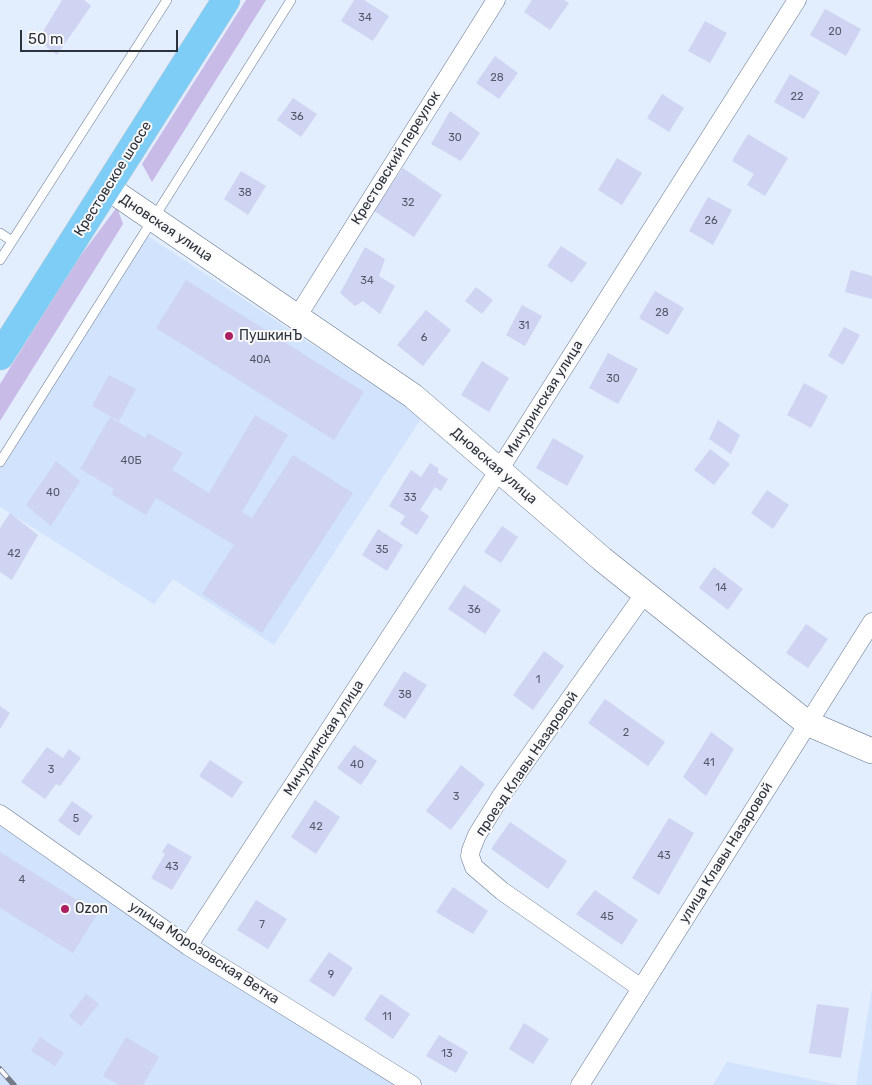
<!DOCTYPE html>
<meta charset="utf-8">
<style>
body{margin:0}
#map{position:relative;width:872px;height:1085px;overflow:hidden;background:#e2edfd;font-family:Rubik,sans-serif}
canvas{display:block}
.scale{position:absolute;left:20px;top:30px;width:158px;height:22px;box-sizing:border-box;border:2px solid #2b323c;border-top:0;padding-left:6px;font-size:15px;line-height:18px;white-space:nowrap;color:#2b323c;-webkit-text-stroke:4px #f9f9f9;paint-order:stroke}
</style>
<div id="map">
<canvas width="872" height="1085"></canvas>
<div class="scale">50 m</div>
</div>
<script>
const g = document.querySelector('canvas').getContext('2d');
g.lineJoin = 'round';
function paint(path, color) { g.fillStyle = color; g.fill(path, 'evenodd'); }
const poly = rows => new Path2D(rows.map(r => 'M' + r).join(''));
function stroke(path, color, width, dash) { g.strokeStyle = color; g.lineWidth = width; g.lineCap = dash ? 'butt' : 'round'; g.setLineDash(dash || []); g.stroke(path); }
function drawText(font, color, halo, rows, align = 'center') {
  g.font = font + ' Rubik,sans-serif'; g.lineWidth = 4; g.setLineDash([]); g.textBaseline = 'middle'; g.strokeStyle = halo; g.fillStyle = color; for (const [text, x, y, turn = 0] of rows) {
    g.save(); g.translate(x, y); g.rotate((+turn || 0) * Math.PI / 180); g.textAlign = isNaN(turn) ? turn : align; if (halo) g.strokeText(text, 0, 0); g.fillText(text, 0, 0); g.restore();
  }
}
paint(poly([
 [146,235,422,417,274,645,173,579,154,604,0,507,0,465],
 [0,823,399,1085,0,1085],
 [872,989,872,1085,856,1085],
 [727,1062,839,1085,713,1085]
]), '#d1e3fd');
paint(poly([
 [246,0,266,0,152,182,142,164],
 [117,207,123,224,0,421,0,384,73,266]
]), '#c8bbe8');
paint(poly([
 [62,0,84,0,91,6,57,55,38,40],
 [354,0,364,0,389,16,373,41,341,21],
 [532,0,564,0,569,3,550,30,524,12],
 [825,9,861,29,846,56,810,35],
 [705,21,727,33,710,63,688,51],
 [495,56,518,73,499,99,476,83],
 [790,74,820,92,804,119,774,102],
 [662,94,684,108,669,132,647,118],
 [293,98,317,114,301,137,277,120],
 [450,111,480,133,461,161,431,144],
 [748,134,788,158,765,196,747,185,754,174,732,161],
 [617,158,642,173,622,205,598,190],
 [403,168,442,195,414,237,374,211],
 [241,171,266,186,248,215,224,199],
 [708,197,732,210,713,245,689,231],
 [561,246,587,263,572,283,547,266],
 [365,247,385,259,379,276,395,286,380,314,363,301,355,306,340,293],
 [851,270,872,276,872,299,845,292],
 [186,280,364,392,334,440,156,328],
 [476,287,493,300,482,314,465,301],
 [655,291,684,308,668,335,639,318],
 [522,305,542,316,525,346,506,335],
 [426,310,451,330,423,366,397,345],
 [844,327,860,335,843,365,828,356],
 [608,353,638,369,618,404,589,388],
 [482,361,509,378,489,412,461,395],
 [109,375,136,389,119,421,92,406],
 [804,383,828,396,811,428,787,415],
 [255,415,288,435,242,512,252,518,293,455,353,493,262,633,202,594,234,545,156,498,146,515,111,494,114,489,80,469,110,417,145,438,148,433,183,453,172,470,209,493],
 [718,420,740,435,731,454,709,439],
 [553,438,584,456,567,486,536,468],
 [710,449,730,464,714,485,694,470],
 [56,461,80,481,51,526,26,505],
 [430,463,438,468,438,473,448,479,441,491,435,487,420,510,429,516,417,535,400,524,405,516,389,506,411,470,421,477],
 [767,490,789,505,773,529,751,513],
 [10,513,38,535,12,580,0,572,0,528],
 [502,526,518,537,501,563,484,552],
 [378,529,403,545,387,571,362,555],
 [714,567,743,589,728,610,699,588],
 [464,585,501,610,485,634,448,609],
 [806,624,828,639,808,668,786,653],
 [544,651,564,666,533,710,513,695],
 [404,671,427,685,405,719,383,705],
 [605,699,665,742,648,766,588,723],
 [0,706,10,713,0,729],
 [711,732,734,749,706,796,683,777],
 [354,745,377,761,361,785,337,768],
 [47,747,63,758,69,749,81,758,60,786,56,784,45,799,21,782],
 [210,760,243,782,232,798,199,776],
 [461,765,485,784,451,830,426,811],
 [315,800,340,817,316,854,291,837],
 [72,801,93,816,79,836,58,821],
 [669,818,694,833,659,895,632,878],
 [510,822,567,861,548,889,491,849],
 [168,843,192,857,172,890,151,878,165,854,162,852],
 [0,852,98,913,73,953,0,908],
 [453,887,488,911,473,934,436,912],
 [595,890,638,920,622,945,576,914],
 [256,900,287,919,268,949,237,930],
 [329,952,353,968,334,997,309,981],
 [86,994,99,1004,81,1026,69,1016],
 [381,994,410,1014,393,1039,364,1019],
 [817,1004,849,1008,841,1058,809,1053],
 [524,1023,549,1039,533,1064,509,1049],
 [439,1035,468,1052,456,1073,426,1056],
 [40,1037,64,1053,55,1066,31,1051],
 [126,1037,159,1057,143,1085,119,1085,103,1076]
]), '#cfd4f2');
const lane = poly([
 [0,233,12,241],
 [0,260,167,0],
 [0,462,291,0]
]);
const street = poly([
 [297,317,496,0],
 [0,814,188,946,412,1085],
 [188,946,499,470,797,0],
 [641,988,502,891,474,867,470,856,471,850,477,835,501,796,645,593],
 [580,1085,872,622]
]);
const secondary = poly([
 [108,188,413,396,602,559,807,723,872,751]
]);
const primary = poly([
 [0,356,226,0]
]);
stroke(lane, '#67778e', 10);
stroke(street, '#67778e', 19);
stroke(secondary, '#67778e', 26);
stroke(primary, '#d0d2d4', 29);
stroke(lane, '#fff', 9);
stroke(street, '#fff', 18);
stroke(secondary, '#fff', 25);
stroke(primary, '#7ecdf7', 28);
const rail = poly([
 [0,1069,14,1085]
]);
stroke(rail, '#747c89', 5.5);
stroke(rail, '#f9f9f9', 4, [11]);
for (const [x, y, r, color] of [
 [229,336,5,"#ab2061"],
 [65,909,5,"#ab2061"]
]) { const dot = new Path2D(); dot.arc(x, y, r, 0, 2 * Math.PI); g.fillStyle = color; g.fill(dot); stroke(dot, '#f9f9f9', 2); }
drawText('11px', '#545a6a', null, [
 ["34",365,18],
 ["20",835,32],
 ["28",497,78],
 ["22",797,97],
 ["36",297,117],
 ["30",455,138],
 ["38",245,193],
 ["32",408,203],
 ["26",711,221],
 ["34",367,281],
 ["28",662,313],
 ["31",524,326],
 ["6",424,338],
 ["40А",260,360],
 ["30",613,379],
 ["40Б",131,461],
 ["40",53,493],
 ["33",410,498],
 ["35",382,550],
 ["42",14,554],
 ["14",721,588],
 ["36",474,610],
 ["1",538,680],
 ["38",405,695],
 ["2",626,733],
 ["41",709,763],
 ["40",357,765],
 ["3",51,770],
 ["3",456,797],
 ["5",76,819],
 ["42",316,827],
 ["43",664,856],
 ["43",172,867],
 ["4",22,880],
 ["45",607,917],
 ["7",262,925],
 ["9",331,975],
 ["11",387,1017],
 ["13",447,1054]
]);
drawText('14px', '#2b323c', '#f9f9f9', [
 ["Крестовский переулок",396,158,-58],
 ["Крестовское шоссе",113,179,-58],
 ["Дновская улица",166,228,34],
 ["Мичуринская улица",544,399,-58],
 ["Дновская улица",494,466,41],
 ["Мичуринская улица",324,738,-57],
 ["проезд Клавы Назаровой",527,764,-56],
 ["улица Клавы Назаровой",726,853,-58],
 ["улица Морозовская Ветка",204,953,33]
]);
drawText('14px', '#2b323c', '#f9f9f9', [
 ["ПушкинЪ",239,336],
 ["Ozon",75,909]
], 'left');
</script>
